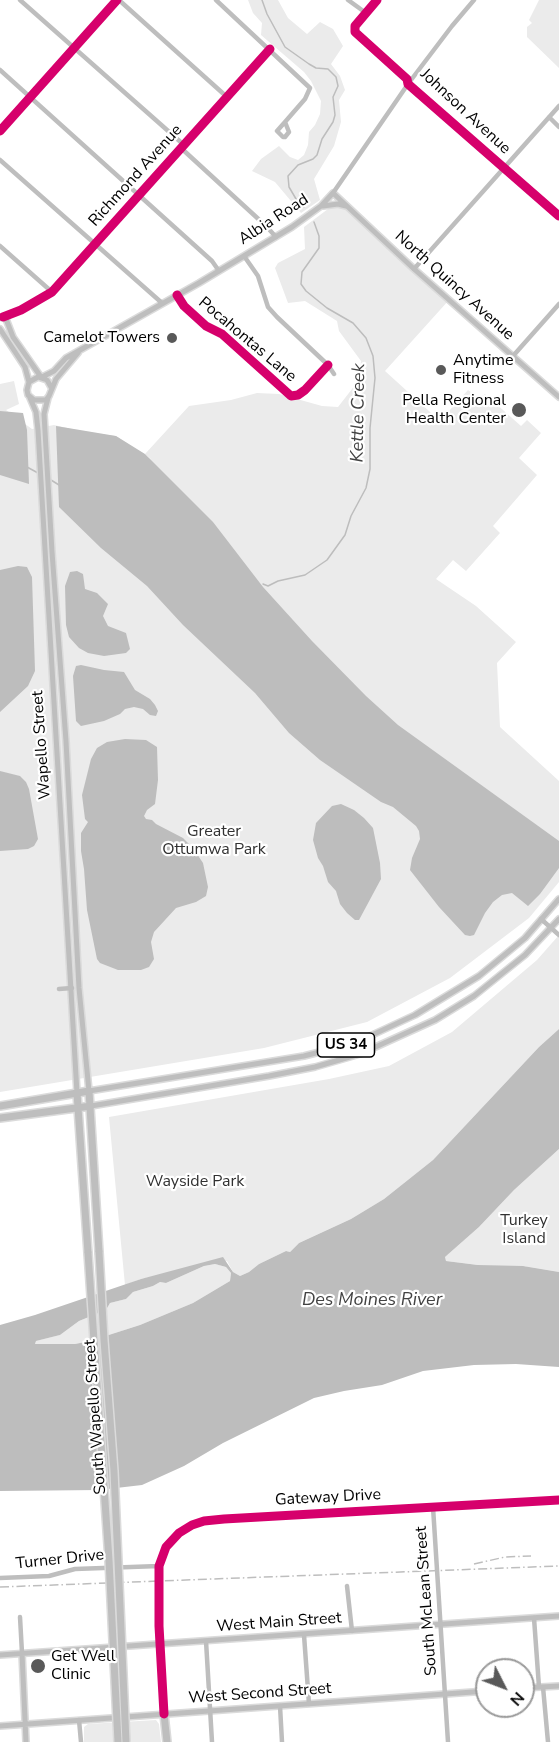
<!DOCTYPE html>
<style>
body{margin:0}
#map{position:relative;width:559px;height:1742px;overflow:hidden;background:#fff;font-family:"Nunito Sans",sans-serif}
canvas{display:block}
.north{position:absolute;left:475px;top:1658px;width:60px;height:60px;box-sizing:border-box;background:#fff;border:2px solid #999;border-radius:50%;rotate:132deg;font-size:16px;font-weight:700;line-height:24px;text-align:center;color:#000}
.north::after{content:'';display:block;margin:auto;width:21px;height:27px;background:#595959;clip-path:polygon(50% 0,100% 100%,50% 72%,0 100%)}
</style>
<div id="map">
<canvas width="559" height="1742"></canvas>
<div class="north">N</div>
</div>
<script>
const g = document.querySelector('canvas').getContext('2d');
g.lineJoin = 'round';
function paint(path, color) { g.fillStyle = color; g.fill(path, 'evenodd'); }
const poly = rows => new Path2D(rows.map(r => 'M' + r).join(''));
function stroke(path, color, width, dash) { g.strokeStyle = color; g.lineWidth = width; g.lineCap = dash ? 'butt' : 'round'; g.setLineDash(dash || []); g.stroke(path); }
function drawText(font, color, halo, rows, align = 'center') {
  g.font = font + ' "Nunito Sans",sans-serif'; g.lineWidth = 4.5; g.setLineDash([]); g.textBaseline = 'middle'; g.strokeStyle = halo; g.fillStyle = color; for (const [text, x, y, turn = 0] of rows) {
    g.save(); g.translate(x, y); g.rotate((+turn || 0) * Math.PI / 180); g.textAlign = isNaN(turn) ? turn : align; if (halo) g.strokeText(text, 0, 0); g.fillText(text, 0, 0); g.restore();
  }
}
paint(poly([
 [248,0,278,0,288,18,307,34,320,22,333,29,343,46,331,64,340,76,345,90,339,100,341,122,334,146,314,179,320,200,301,213,275,182,252,171,261,159,279,146,290,157,298,160,304,155,308,145,309,132,315,125,320,114,321,101,311,81,304,72,261,35,262,23,253,13],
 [539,0,559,0,559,68,527,37,527,27,532,23,529,20],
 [332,206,348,207,449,300,385,371,440,421,468,390,479,398,485,394,521,426,527,420,541,433,519,458,537,475,493,526,500,533,466,571,453,560,436,579,476,606,516,642,497,663,500,727,559,781,559,882,529,918,450,978,367,1022,264,1048,0,1092,0,384,14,381,19,404,6,410,32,429,54,425,89,433,116,436,152,460,145,454,189,406,231,400,257,393,279,394,322,406,338,407,359,380,361,361,339,331,337,321,305,301,288,303,275,268,278,263,305,249,304,227],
 [559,935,559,1029,539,1047,433,1160,384,1199,351,1219,299,1243,290,1252,286,1251,259,1264,249,1272,240,1276,233,1272,227,1261,141,1279,125,1285,109,1117,329,1079,389,1066,452,1032,537,960],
 [559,1149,559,1272,523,1266,495,1267,446,1261,445,1257,479,1227,514,1190],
 [215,1264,226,1267,231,1273,230,1281,193,1303,140,1325,90,1341,75,1344,35,1344,36,1341,60,1335,79,1321,106,1310,110,1303,126,1299,133,1292,153,1286,160,1282,166,1283,204,1266],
 [156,1720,159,1724,161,1742,128,1742,127,1733,115,1734,115,1742,84,1742,84,1727,88,1724]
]), '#ebebeb');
paint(poly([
 [0,411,23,413,27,430,29,484,0,475],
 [56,426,116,436,145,454,213,522,263,587,312,641,366,696,398,725,559,841,559,868,540,894,528,906,512,893,502,895,493,902,485,913,474,935,470,936,465,935,439,907,410,870,412,858,420,839,419,831,416,826,393,807,381,802,320,760,289,733,255,693,183,625,147,586,101,548,59,507],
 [18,566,27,567,32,577,35,671,28,686,0,712,0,570],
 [77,571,83,574,85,589,97,593,108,604,103,616,108,626,126,633,130,649,126,653,104,656,88,653,79,648,69,637,66,625,65,586,70,572],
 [81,665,104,670,124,672,135,690,150,699,155,705,158,711,156,716,150,715,143,709,134,707,125,709,120,714,104,721,81,726,76,721,73,676,76,666],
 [125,739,146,740,157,747,158,780,155,804,147,810,144,816,146,819,152,820,156,824,183,838,193,848,203,863,208,887,206,896,196,902,176,908,154,932,151,942,154,959,149,967,141,970,118,970,100,963,97,959,87,910,84,869,81,851,81,833,88,822,85,819,82,795,91,759,97,748,107,742],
 [0,771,20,776,26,782,29,789,38,839,34,846,28,849,0,851],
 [341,804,354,810,364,818,373,828,380,863,381,879,359,920,355,920,347,913,340,904,336,891,328,882,323,866,318,858,313,840,316,823,332,806],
 [559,1029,559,1149,514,1190,479,1227,445,1257,446,1261,478,1265,523,1266,559,1272,559,1367,516,1364,474,1365,423,1371,382,1385,344,1391,314,1398,223,1443,184,1466,142,1485,99,1490,0,1491,0,1325,35,1315,141,1279,223,1257,233,1272,240,1276,249,1272,259,1264,286,1251,290,1252,299,1243,351,1219,384,1199,433,1160,539,1047],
 [215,1264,226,1267,231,1273,230,1281,193,1303,140,1325,90,1341,75,1344,35,1344,36,1341,60,1335,79,1321,106,1310,110,1303,126,1299,133,1292,153,1286,160,1282,166,1283,204,1266]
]), '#bdbdbd');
stroke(poly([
 [262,0,267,14,285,47,309,64,316,68,328,69,336,77,338,86,333,97,335,115,333,122,322,139,317,155,313,159,298,165,288,176,289,187,299,204,304,207],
 [27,467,38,473],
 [51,480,59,485],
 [263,584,268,586,278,581,305,575,327,560,345,535,351,516,366,488,370,469,370,428,375,378,373,356,366,338,353,323,327,308,306,291,301,284,302,272,319,248,319,236,314,222]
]), '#bdbdbd', 1.5);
const major = poly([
 [323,206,338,204,346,206],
 [0,317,6,319,13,337,41,377],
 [0,329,25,367,29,382],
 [42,377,54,371,66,358,199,283,292,227,321,206,333,193,414,269,559,397],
 [51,387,47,380,38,377,29,382,27,390,28,395,34,400,46,400,49,396,56,379,78,353],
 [30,398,36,412,38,430,77,1093],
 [48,398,44,414,52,552,66,741,79,988,89,1091,304,1056,355,1043,415,1015,479,976,525,938,559,899],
 [91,1106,269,1076,315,1067,360,1054,435,1020,474,996,525,955,559,919],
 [22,1653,26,1742],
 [0,1655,559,1616],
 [523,1688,559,1686],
 [0,1726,487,1691]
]);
const highway = poly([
 [77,1093,88,1253],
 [0,1106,89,1091,99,1252],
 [0,1118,91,1106],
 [164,1714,167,1742]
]);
stroke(major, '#dbdbdb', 8);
stroke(highway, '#dbdbdb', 10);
stroke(poly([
 [20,0,184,145],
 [119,0,227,97],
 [216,0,310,88,305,99,285,122],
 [348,0,366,13],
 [377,0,355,26,355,32,407,79,408,84,559,216],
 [0,70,212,261,219,271],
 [549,117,559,127],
 [285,122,289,132,285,137,283,137,277,131,285,122],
 [0,131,117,0],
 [181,148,266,226,276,237],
 [0,160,162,303],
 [333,193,408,84,452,26,474,0],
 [0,246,52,292],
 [244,256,258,276,268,307,277,317,328,365,334,374],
 [414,269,559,106],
 [177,295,184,306,206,326,222,334,291,396,298,395,305,390,328,365],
 [3,317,21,310,52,292,270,49],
 [513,356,559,304],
 [541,919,559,935],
 [59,989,72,988],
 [433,1507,448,1742],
 [0,1578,49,1576,75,1569,159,1566],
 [347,1586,352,1631],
 [115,1611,121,1716],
 [20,1617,22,1653],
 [534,1618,539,1687],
 [304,1635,309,1704],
 [206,1641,212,1742],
 [543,1687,548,1742],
 [280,1706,282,1742],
 [164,1714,159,1626,159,1566,166,1547,179,1533,192,1525,204,1521,224,1519,559,1500],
 [79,1720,81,1742]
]), '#bebebe', 4.5);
stroke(major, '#bebebe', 5);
stroke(highway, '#bebebe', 7);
stroke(poly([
 [474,1564,505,1557,531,1556],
 [0,1587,559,1566]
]), '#bebebe', 1.5, [9, 3, 1.5, 3]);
const highwayBridge = poly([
 [99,1252,104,1340,114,1471,126,1742],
 [88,1253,109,1560,118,1742]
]);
stroke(highwayBridge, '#dbdbdb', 10, []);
stroke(highwayBridge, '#bebebe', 7);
stroke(poly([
 [377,0,355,26,355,32,407,79,408,84,559,216],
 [0,131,117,0],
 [177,295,184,306,206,326,222,334,291,396,298,395,305,390,328,365],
 [3,317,21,310,52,292,270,49],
 [164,1714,159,1626,159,1566,166,1547,179,1533,192,1525,204,1521,224,1519,559,1500]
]), '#d6006c', 9);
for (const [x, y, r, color] of [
 [172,338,6,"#595959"],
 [441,370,6,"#595959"],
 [519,410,8,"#595959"],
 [38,1666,8,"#595959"]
]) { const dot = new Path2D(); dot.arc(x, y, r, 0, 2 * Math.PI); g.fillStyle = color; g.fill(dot); stroke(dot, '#fff', 2); }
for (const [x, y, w] of [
 [346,1045,57]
]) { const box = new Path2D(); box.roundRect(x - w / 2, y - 12, w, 24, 4.5); g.fillStyle = '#fff'; g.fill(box); stroke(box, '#000', 1.5); }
drawText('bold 15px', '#000', null, [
 ["US 34",346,1045]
]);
drawText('16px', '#000', '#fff', [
 ["Johnson Avenue",465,112,43],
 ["Richmond Avenue",136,176,-48],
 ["Albia Road",274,220,-33],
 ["North Quincy Avenue",454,286,42],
 ["Pocahontas Lane",247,340,40],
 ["Wapello Street",42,745,-94],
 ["South Wapello Street",96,1417,-94],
 ["Gateway Drive",328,1498,-3],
 ["Turner Drive",60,1560,-6],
 ["South McLean Street",427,1601,-94],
 ["West Main Street",279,1623,-4],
 ["West Second Street",260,1694,-4]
]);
drawText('16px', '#000', '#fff', [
 ["Camelot Towers",160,338],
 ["Anytime",453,361,"left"],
 ["Fitness",453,379,"left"],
 ["Pella Regional",506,401],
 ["Health Center",506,419],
 ["Get Well",51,1657,"left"],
 ["Clinic",51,1675,"left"]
], 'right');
drawText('16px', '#313131', '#fff', [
 ["Greater",214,832],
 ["Ottumwa Park",214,850],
 ["Wayside Park",195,1182],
 ["Turkey",524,1221],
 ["Island",524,1239]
]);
drawText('italic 18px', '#424242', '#fff', [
 ["Kettle Creek",359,413,-89],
 ["Des Moines River",372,1301]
]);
</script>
